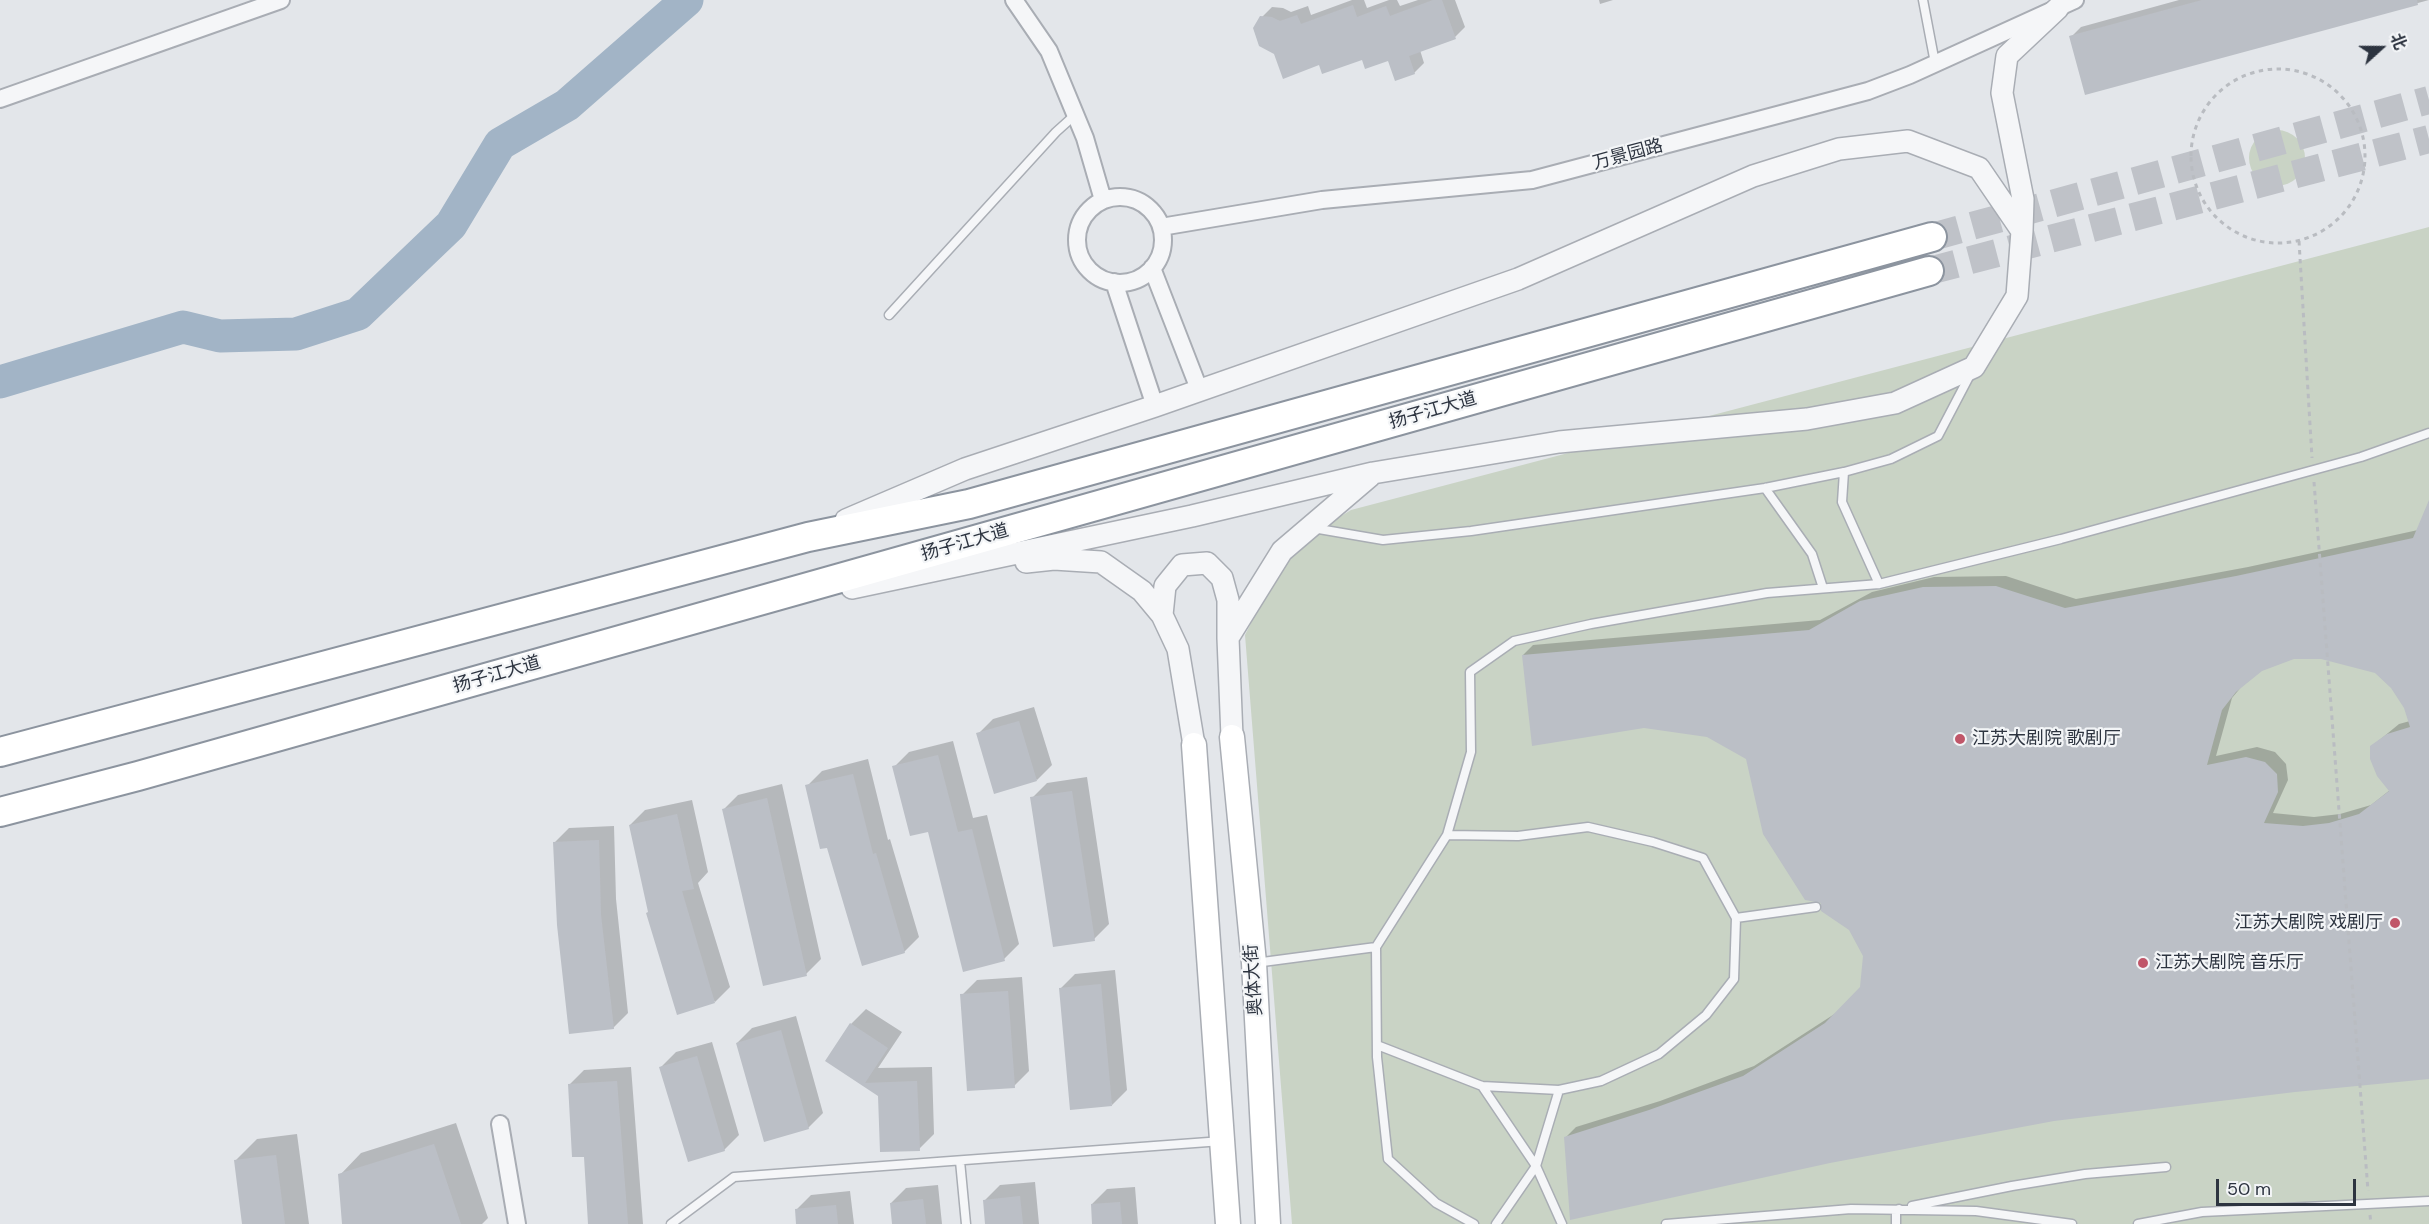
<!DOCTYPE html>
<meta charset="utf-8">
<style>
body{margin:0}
#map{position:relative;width:2429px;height:1224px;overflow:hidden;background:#e3e6ea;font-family:"DM Sans","Noto Sans SC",sans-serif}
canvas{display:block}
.north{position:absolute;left:2351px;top:18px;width:60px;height:60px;-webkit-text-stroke:4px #f3f5f7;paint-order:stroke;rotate:69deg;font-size:16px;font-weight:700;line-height:24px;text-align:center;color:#2d3440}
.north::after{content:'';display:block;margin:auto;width:21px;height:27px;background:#2d3440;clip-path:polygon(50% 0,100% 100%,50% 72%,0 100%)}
.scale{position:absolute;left:2216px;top:1179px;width:140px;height:27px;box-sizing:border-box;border:3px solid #2d3440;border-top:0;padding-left:8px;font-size:18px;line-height:21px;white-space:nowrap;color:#2d3440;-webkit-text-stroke:4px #f3f5f7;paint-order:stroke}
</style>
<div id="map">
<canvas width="2429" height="1224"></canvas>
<div class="north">北</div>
<div class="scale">50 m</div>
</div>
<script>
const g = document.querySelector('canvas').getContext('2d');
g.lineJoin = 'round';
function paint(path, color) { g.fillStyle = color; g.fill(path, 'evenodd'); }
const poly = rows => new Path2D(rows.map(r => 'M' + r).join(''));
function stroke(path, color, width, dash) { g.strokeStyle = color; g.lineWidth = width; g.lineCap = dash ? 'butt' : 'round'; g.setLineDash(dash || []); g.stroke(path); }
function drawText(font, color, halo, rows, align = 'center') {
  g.font = font + ' "DM Sans","Noto Sans SC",sans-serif'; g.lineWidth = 4.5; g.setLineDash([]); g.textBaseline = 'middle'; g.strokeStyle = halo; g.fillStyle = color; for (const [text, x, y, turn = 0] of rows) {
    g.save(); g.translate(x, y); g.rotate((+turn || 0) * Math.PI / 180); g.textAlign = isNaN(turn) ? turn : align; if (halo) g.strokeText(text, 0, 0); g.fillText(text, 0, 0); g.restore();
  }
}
paint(poly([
 '2249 158a28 28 0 1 1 56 0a28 28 0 1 1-56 0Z',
 [2429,227,2429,1224,1292,1224,1245,635,1268,589,1296,550,1328,524,1351,510]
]), '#c9d3c5');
paint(poly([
 [1352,0,1364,0,1367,8,1389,0,1397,0,1400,6,1418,0,1455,0,1465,27,1455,37,1420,50,1424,63,1414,73,1389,59,1363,58,1320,64,1262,17,1272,7,1283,8,1291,12,1308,6,1311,15],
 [1599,0,1613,0,1600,4],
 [2179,0,2429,0,2086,93,2071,37,2081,27],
 [2429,504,2429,1078,1566,1137,1576,1127,1660,1101,1754,1066,1836,1013,1862,987,1865,955,1850,929,1822,901,1747,758,1707,736,1523,655,1533,645,1820,620,1872,592,1934,577,2006,576,2076,599,2248,567,2418,530],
 [2322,657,2376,672,2392,687,2405,708,2410,721,2399,724,2371,747,2390,790,2371,805,2340,814,2314,817,2273,813,2288,780,2286,764,2275,752,2257,747,2216,756,2232,698,2242,686,2261,670,2293,658],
 [1034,707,1052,765,1037,780,978,734,993,719],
 [953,741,973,818,987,815,1019,944,1004,959,894,767,909,752],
 [868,759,888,840,890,839,919,937,904,952,828,846,807,786,822,771],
 [1087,777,1109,924,1094,939,1032,798,1047,783],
 [782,784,821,959,806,974,723,810,738,795],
 [692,800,708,872,698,883,730,987,715,1002,650,911,630,825,645,810],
 [614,826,616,899,628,1013,613,1028,554,843,569,828],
 [1115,970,1127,1090,1112,1105,1060,989,1075,974],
 [1022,977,1029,1071,1014,1086,962,995,977,980],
 [866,1009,902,1032,878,1068,932,1067,934,1134,919,1149,879,1095,827,1061,851,1024],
 [796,1016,823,1113,808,1128,737,1043,752,1028],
 [712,1042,739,1135,724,1150,661,1067,676,1052],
 [631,1067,643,1224,589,1224,586,1155,569,1085,584,1070],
 [456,1123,488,1218,482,1224,344,1224,340,1175,361,1153],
 [297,1134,309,1224,244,1224,235,1161,257,1139],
 [1035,1182,1039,1224,987,1224,985,1200,1000,1185],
 [938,1185,942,1224,894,1224,891,1203,906,1188],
 [1135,1187,1138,1224,1094,1224,1092,1204,1107,1189],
 [850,1191,854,1224,798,1224,796,1210,811,1195]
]), '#0003');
stroke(poly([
 [0,382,183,327,220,336,296,334,358,314,451,225,500,144,567,105,687,0]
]), '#a2b4c6', 33);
paint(poly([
 [1433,0,1442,0,1456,39,1409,56,1415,74,1395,81,1388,61,1365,69,1362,60,1322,74,1319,65,1283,79,1274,54,1259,46,1253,28,1260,16,1272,17,1280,21,1297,15,1301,24,1353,5,1357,17,1386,6,1390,16],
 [2202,0,2417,0,2418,5,2085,95,2069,36],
 [2429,500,2429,1079,2295,1092,2054,1121,1830,1163,1570,1220,1564,1137,1649,1110,1743,1076,1825,1023,1860,987,1863,956,1849,930,1821,911,1821,903,1805,900,1763,834,1746,759,1707,737,1644,728,1532,746,1522,655,1809,630,1860,601,1923,587,1996,586,2065,608,2236,576,2413,538],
 [2294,659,2321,659,2375,673,2391,688,2404,708,2410,727,2387,734,2370,746,2370,759,2377,776,2389,791,2359,814,2329,823,2303,826,2264,823,2278,792,2277,774,2265,762,2246,757,2207,765,2222,710,2236,692,2262,671],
 [1019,721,1037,781,994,794,976,733],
 [938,755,958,832,972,829,1005,961,963,972,928,832,910,836,892,766],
 [853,774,873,854,876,853,905,953,862,966,827,848,820,849,805,785],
 [1072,791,1095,941,1053,947,1030,797],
 [767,798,807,976,763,986,722,809],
 [677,814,694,889,682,891,715,1003,677,1015,646,913,648,912,629,825],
 [599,840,601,915,614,1029,569,1034,557,925,553,842],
 [1101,984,1112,1106,1070,1110,1059,988],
 [1008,991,1015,1088,967,1091,960,994],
 [850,1023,888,1048,865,1083,917,1081,920,1151,880,1152,878,1096,825,1061],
 [781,1030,809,1129,764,1142,736,1043],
 [697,1056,725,1151,688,1162,659,1067],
 [617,1081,628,1224,588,1224,584,1157,572,1157,568,1084],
 [434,1144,461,1224,342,1224,338,1174],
 [276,1155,285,1224,242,1224,234,1160],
 [1020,1196,1023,1224,985,1224,983,1200],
 [923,1199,926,1224,892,1224,890,1203],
 [1120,1202,1122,1224,1092,1224,1091,1204],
 [836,1205,838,1224,796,1224,795,1209]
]), '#bbbfc6');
stroke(poly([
 [1932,237,2429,100],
 [1929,271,2429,139]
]), '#bfc2c8', 28, [28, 14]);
const service = poly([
 [1923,0,1935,63],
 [889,315,1056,132,1076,114],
 [1844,472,1842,502,1879,584],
 [1765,488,1812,554,1823,588],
 [1313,528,1383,540,1471,531,1765,488,1844,472,1891,459,1938,436,1971,373],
 [1736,918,1816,907],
 [1255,963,1376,947],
 [1377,1045,1482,1086,1559,1090,1601,1081,1659,1054,1706,1015,1734,979,1736,918,1703,858,1653,842,1588,827,1518,836,1447,835],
 [1482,1086,1536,1166,1562,1224],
 [960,1161,966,1224],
 [1912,1206,2012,1186,2085,1174,2166,1167],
 [671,1224,734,1177,1222,1141],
 [1474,1224,1436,1203,1388,1159,1377,1057,1376,947,1447,835,1471,752,1470,672,1514,641,1591,624,1767,593,1879,584,2061,539,2361,457,2429,433],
 [1496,1224,1536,1166,1559,1090],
 [1666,1224,1851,1209,1976,1211,2072,1224],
 [1896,1224,1896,1210,1899,1209],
 [2138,1224,2202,1212,2429,1201]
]);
const minor = poly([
 [1014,0,1049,51,1085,138,1103,200],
 [0,99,281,0],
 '1077 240a43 43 0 1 1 86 0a43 43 0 1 1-86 0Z',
 [1161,227,1322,200,1532,180,1868,91,1910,75,2075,0],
 [1152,268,1199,389],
 [1114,282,1155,406],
 [500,1124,517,1224]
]);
const tertiary = poly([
 [2022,231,2023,199,2002,93,2007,56,2058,8],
 [846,520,965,469,1155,406,1518,279,1753,176,1839,149,1908,141,1979,168,2022,231,2017,296,1974,367,1895,403,1807,419,1559,442,1373,473,1192,516,852,588],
 [1026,562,1054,559,1101,562,1142,591,1162,615,1178,649,1194,745],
 [1162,615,1165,586,1182,565,1207,563,1222,578,1228,600,1228,638],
 [1232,737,1228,638,1282,551,1370,476]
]);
const secondary = poly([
 [1232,737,1254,963,1268,1224],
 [1194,745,1228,1224]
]);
const trunk = poly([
 [0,752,808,537,969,504,1932,237],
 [0,812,138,776,1929,271]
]);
stroke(service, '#a9adb4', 11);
stroke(minor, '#a9adb4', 20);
stroke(tertiary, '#a9adb4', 24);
stroke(secondary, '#a9adb4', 27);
stroke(trunk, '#8c949f', 32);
stroke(poly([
 '2191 156a87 87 0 1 1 174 0a87 87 0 1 1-174 0Z',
 [2299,241,2312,458],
 [2314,482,2368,1191],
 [2370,1215,2371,1224]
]), '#b9bcc1', 3, [4.5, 4.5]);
stroke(service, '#f5f6f8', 8);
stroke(minor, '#f5f6f8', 16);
stroke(tertiary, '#f5f6f8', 21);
stroke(secondary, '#fff', 24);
stroke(trunk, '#fff', 28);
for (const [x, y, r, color] of [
 [1960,739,6,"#c05669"],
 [2395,923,6,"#c05669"],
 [2143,963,6,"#c05669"]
]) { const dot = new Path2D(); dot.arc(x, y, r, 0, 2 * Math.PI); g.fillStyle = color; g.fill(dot); stroke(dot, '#f3f5f7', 2); }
drawText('18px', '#2d3440', '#f3f5f7', [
 ["万景园路",1628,155,-15],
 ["扬子江大道",1433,411,-16],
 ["扬子江大道",965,543,-16],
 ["扬子江大道",497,675,-16],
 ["奥体大街",1254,980,-94]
]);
drawText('18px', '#2d3440', '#f3f5f7', [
 ["江苏大剧院 歌剧厅",1972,739],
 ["江苏大剧院 戏剧厅",2383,923,"right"],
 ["江苏大剧院 音乐厅",2155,963]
], 'left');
</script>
